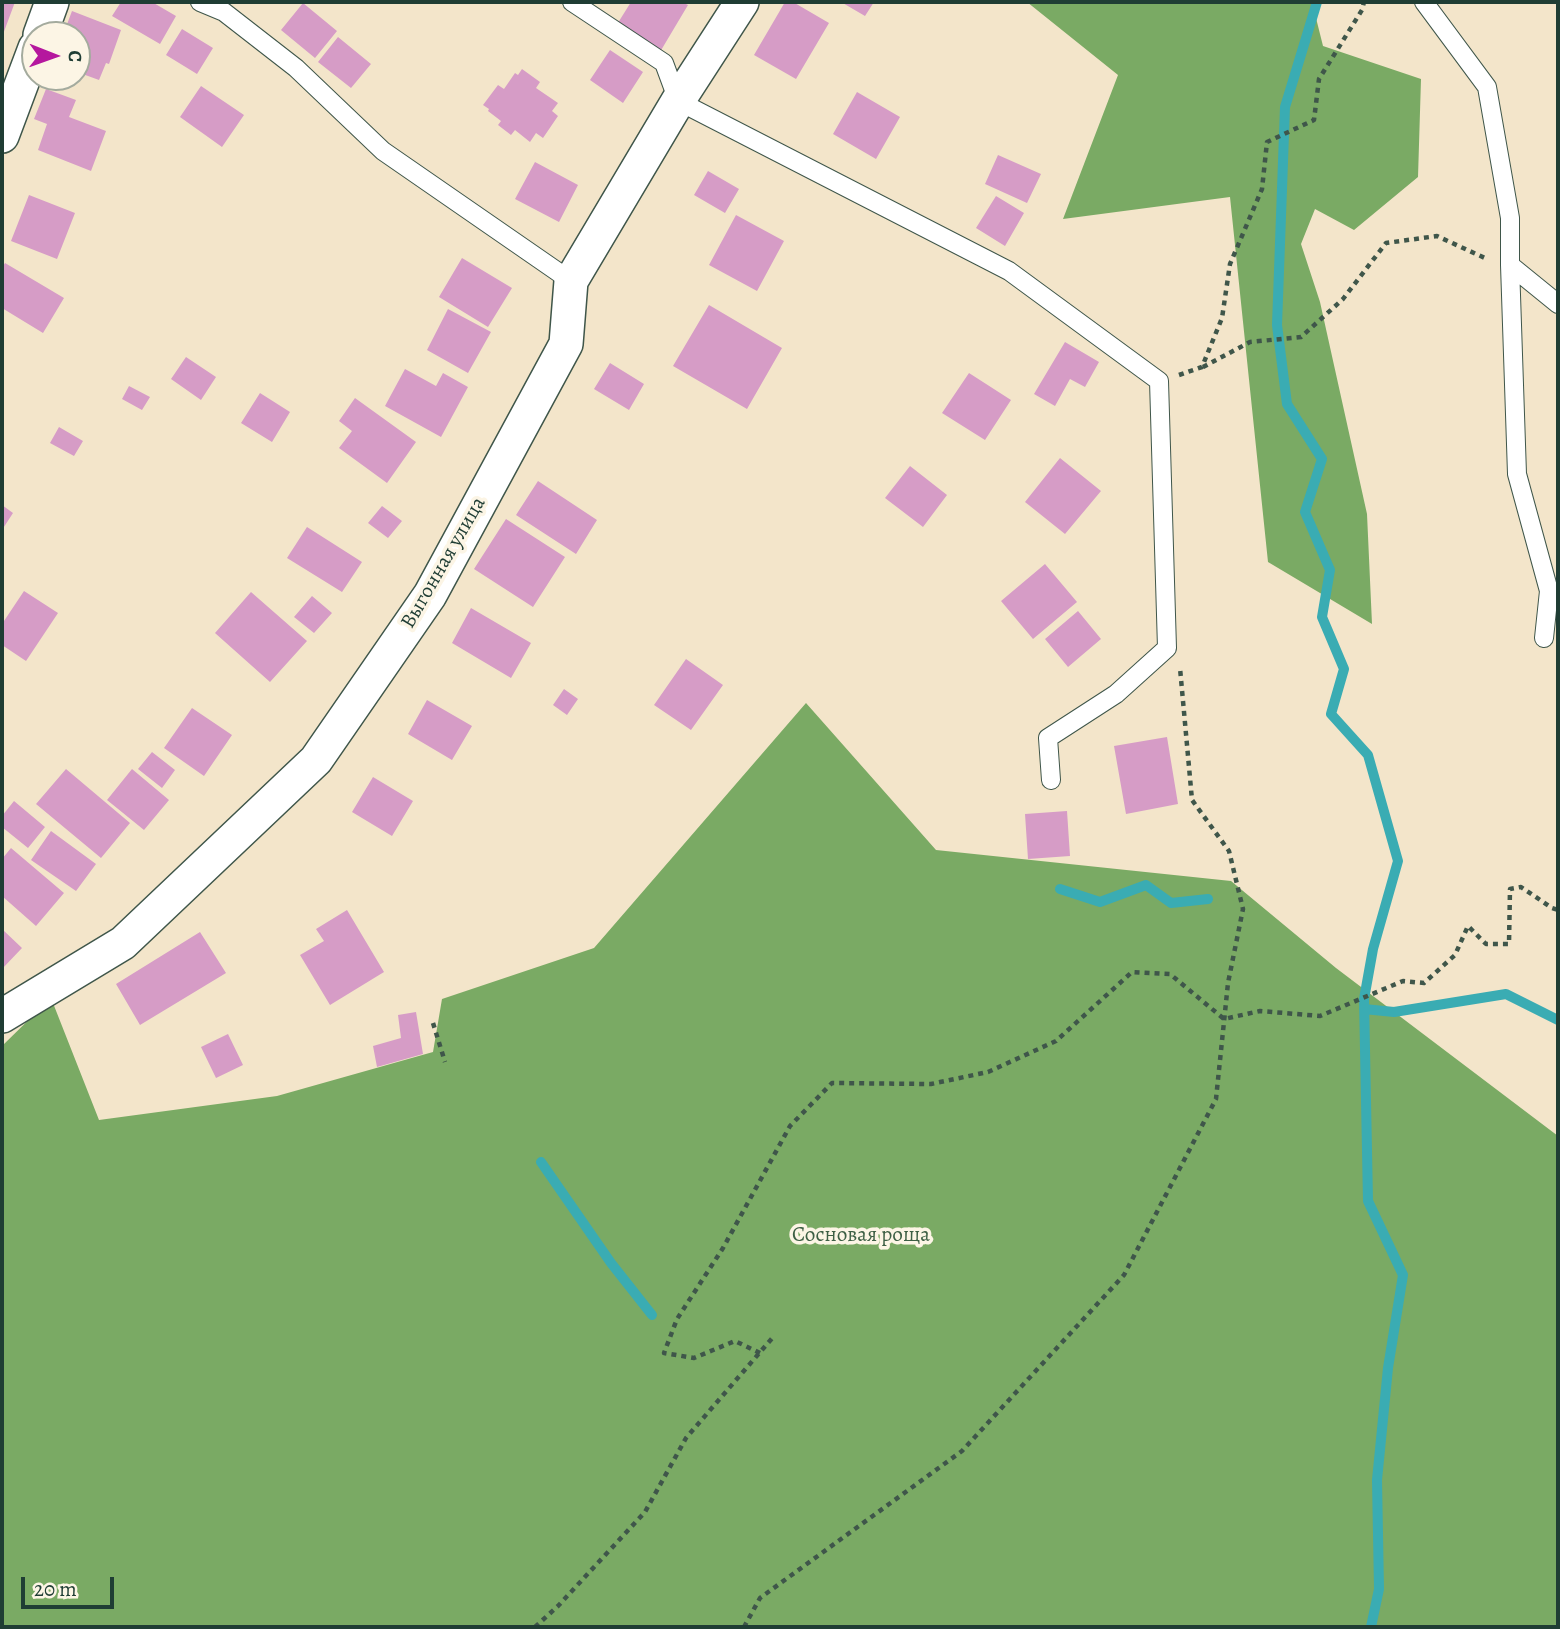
<!DOCTYPE html>
<meta charset="utf-8">
<style>
body{margin:0}
#map{position:relative;width:1560px;height:1629px;overflow:hidden;background:#f3e5ca;font-family:Alegreya,serif}
canvas{display:block}
.frame{position:absolute;inset:0;border:4px solid #1f3d34;pointer-events:none}
.north{position:absolute;left:21px;top:21px;width:70px;height:70px;box-sizing:border-box;background:#fcf5e5;border:2px solid #a4ab9e;border-radius:50%;rotate:91deg;font-size:19px;font-weight:700;line-height:28px;text-align:center;color:#1f3d34}
.north::after{content:'';display:block;margin:auto;width:24px;height:32px;background:#b5179e;clip-path:polygon(50% 0,100% 100%,50% 72%,0 100%)}
.scale{position:absolute;left:21px;top:1577px;width:93px;height:32px;box-sizing:border-box;border:4px solid #1f3d34;border-top:0;padding-left:9px;font-size:21px;line-height:24px;white-space:nowrap;color:#1f3d34;-webkit-text-stroke:5px #fcf5e5;paint-order:stroke}
</style>
<div id="map">
<canvas width="1560" height="1629"></canvas>
<div class="frame"></div>
<div class="north">С</div>
<div class="scale">20 m</div>
</div>
<script>
const g = document.querySelector('canvas').getContext('2d');
g.lineJoin = 'round';
function paint(path, color) { g.fillStyle = color; g.fill(path, 'evenodd'); }
const poly = rows => new Path2D(rows.map(r => 'M' + r).join(''));
function stroke(path, color, width, dash) { g.strokeStyle = color; g.lineWidth = width; g.lineCap = dash ? 'butt' : 'round'; g.setLineDash(dash || []); g.stroke(path); }
function drawText(font, color, halo, rows, align = 'center') {
  g.font = font + ' Alegreya,serif'; g.lineWidth = 7; g.setLineDash([]); g.textBaseline = 'middle'; g.strokeStyle = halo; g.fillStyle = color; for (const [text, x, y, turn = 0] of rows) {
    g.save(); g.translate(x, y); g.rotate((+turn || 0) * Math.PI / 180); g.textAlign = isNaN(turn) ? turn : align; if (halo) g.strokeText(text, 0, 0); g.fillText(text, 0, 0); g.restore();
  }
}
paint(poly([
 [1027,2,1312,2,1323,46,1421,79,1418,177,1354,230,1315,209,1301,244,1320,302,1367,514,1372,624,1268,562,1230,197,1063,219,1118,75],
 [806,703,936,850,1231,881,1336,968,1558,1136,1558,1627,2,1627,2,1046,51,998,99,1120,277,1096,433,1052,442,999,594,948]
]), '#7aaa64');
stroke(poly([
 [1317,2,1285,107,1277,325,1287,404,1322,459,1305,512,1330,570,1322,617,1344,669,1331,714,1368,755,1398,861,1373,949,1364,999,1368,1201,1403,1275,1388,1368,1377,1480,1379,1589,1371,1627],
 [1060,889,1100,902,1146,885,1171,903,1208,899],
 [1364,1009,1394,1012,1506,994,1558,1020],
 [541,1162,611,1263,652,1315]
]), '#3aacb3', 10);
paint(poly([
 [2,2,15,2,2,37],
 [121,2,152,2,176,16,160,44,112,16],
 [631,2,682,2,688,5,660,52,616,26],
 [785,2,793,2,829,23,796,79,754,55],
 [841,2,874,2,865,16],
 [303,3,337,31,315,58,281,30],
 [72,11,121,30,109,64,106,63,99,80,77,72,77,35,63,35],
 [182,29,213,48,197,74,166,55],
 [338,37,371,64,351,88,318,62],
 [610,50,643,72,623,103,590,80],
 [522,69,540,82,536,88,558,103,552,111,558,116,543,138,536,133,530,142,515,130,511,135,498,125,501,121,488,111,489,109,483,105,498,85,504,89,515,73,518,75],
 [201,86,244,115,222,147,180,117],
 [46,89,76,100,69,117,106,131,91,171,38,150,47,124,34,119],
 [857,92,900,117,876,159,833,134],
 [998,155,1041,174,1027,203,985,184],
 [535,162,578,185,559,222,515,199],
 [708,171,739,189,725,213,694,195],
 [29,195,75,213,57,259,11,241],
 [996,196,1024,213,1005,246,976,228],
 [736,215,784,241,757,291,709,265],
 [462,258,512,288,488,327,439,297],
 [5,263,64,298,43,333,2,308,2,268],
 [709,305,782,348,747,409,673,366],
 [448,309,491,332,468,373,427,350],
 [1065,342,1099,362,1085,387,1070,379,1055,406,1034,394],
 [186,357,216,377,201,400,171,379],
 [610,363,644,384,629,410,594,389],
 [405,369,436,386,443,373,468,387,441,437,385,406],
 [969,373,1011,400,985,440,942,413],
 [129,386,150,397,142,410,122,399],
 [260,393,290,412,272,442,241,423],
 [355,398,416,442,387,483,339,448,352,431,339,421],
 [59,427,83,441,74,456,50,443],
 [1060,458,1101,491,1065,534,1025,502],
 [910,466,947,495,923,527,885,498],
 [538,481,597,520,576,554,516,515],
 [2,505,13,513,2,530],
 [382,506,402,521,388,538,368,523],
 [506,519,565,557,533,607,474,569],
 [307,527,362,562,342,592,287,558],
 [1045,564,1077,602,1033,639,1001,601],
 [24,591,58,613,26,661,2,645,2,624],
 [251,592,307,641,270,682,215,633],
 [312,596,332,613,314,633,294,617],
 [471,608,531,643,511,678,452,643],
 [1078,611,1101,639,1068,667,1045,639],
 [686,659,723,685,691,730,654,705],
 [564,689,578,699,567,715,553,705],
 [427,700,472,726,452,760,408,734],
 [192,708,232,735,204,776,164,748],
 [1167,737,1178,804,1126,814,1114,746],
 [152,752,175,770,162,788,138,769],
 [66,769,130,823,101,858,36,804],
 [132,769,169,800,144,830,107,800],
 [373,777,413,801,392,836,352,812],
 [14,801,45,827,28,848,2,827,2,816],
 [1067,811,1070,856,1028,859,1025,814],
 [51,831,96,864,76,891,31,860],
 [11,848,64,893,36,926,2,896,2,859],
 [347,910,384,972,330,1005,300,955,324,941,316,929],
 [2,929,22,948,2,969],
 [200,932,226,973,140,1025,116,984],
 [416,1012,423,1054,377,1067,373,1046,401,1038,398,1015],
 [228,1034,243,1065,216,1078,201,1047]
]), '#d69cc6');
const lane = poly([
 [200,2,224,12,296,68,383,151,571,281],
 [572,2,664,63,678,101,1009,271,1159,381,1167,648,1116,694,1048,738,1051,780],
 [1424,2,1487,87,1510,218,1510,265,1558,304],
 [1510,265,1517,474,1549,591,1544,638]
]);
const street = poly([
 [40,35,52,2],
 [2,136,35,48],
 [2,1016,123,943,316,760,430,595,566,344,571,281,678,101,742,2]
]);
stroke(lane, '#3f564a', 20);
stroke(street, '#3f564a', 36);
stroke(poly([
 [1203,367,1250,342,1301,337,1343,299,1386,243,1437,236,1487,259],
 [1179,375,1202,367,1222,318,1230,264,1262,189,1267,142,1314,120,1319,79,1362,10,1364,2],
 [433,1023,445,1062],
 [760,1353,735,1341,694,1358,664,1353,677,1319,723,1248,790,1126,832,1083,931,1084,988,1072,1056,1041,1132,972,1170,974,1224,1019,1260,1011,1320,1016,1403,981,1424,983,1455,955,1468,926,1486,944,1509,944,1510,889,1521,887,1552,908,1558,910],
 [535,1627,558,1606,645,1512,686,1438,774,1336],
 [744,1627,760,1598,962,1451,1124,1275,1216,1099,1228,983,1243,909,1229,851,1192,800,1180,668]
]), '#3f564a', 4.5, [5, 5]);
stroke(lane, '#fff', 18);
stroke(street, '#fff', 33);
drawText('21px', '#1f3d34', '#fcf5e5', [
 ["Выгонная улица",444,563,-60]
]);
drawText('21px', '#3d5f44', '#fcf5e5', [
 ["Сосновая роща",861,1236]
]);
</script>
